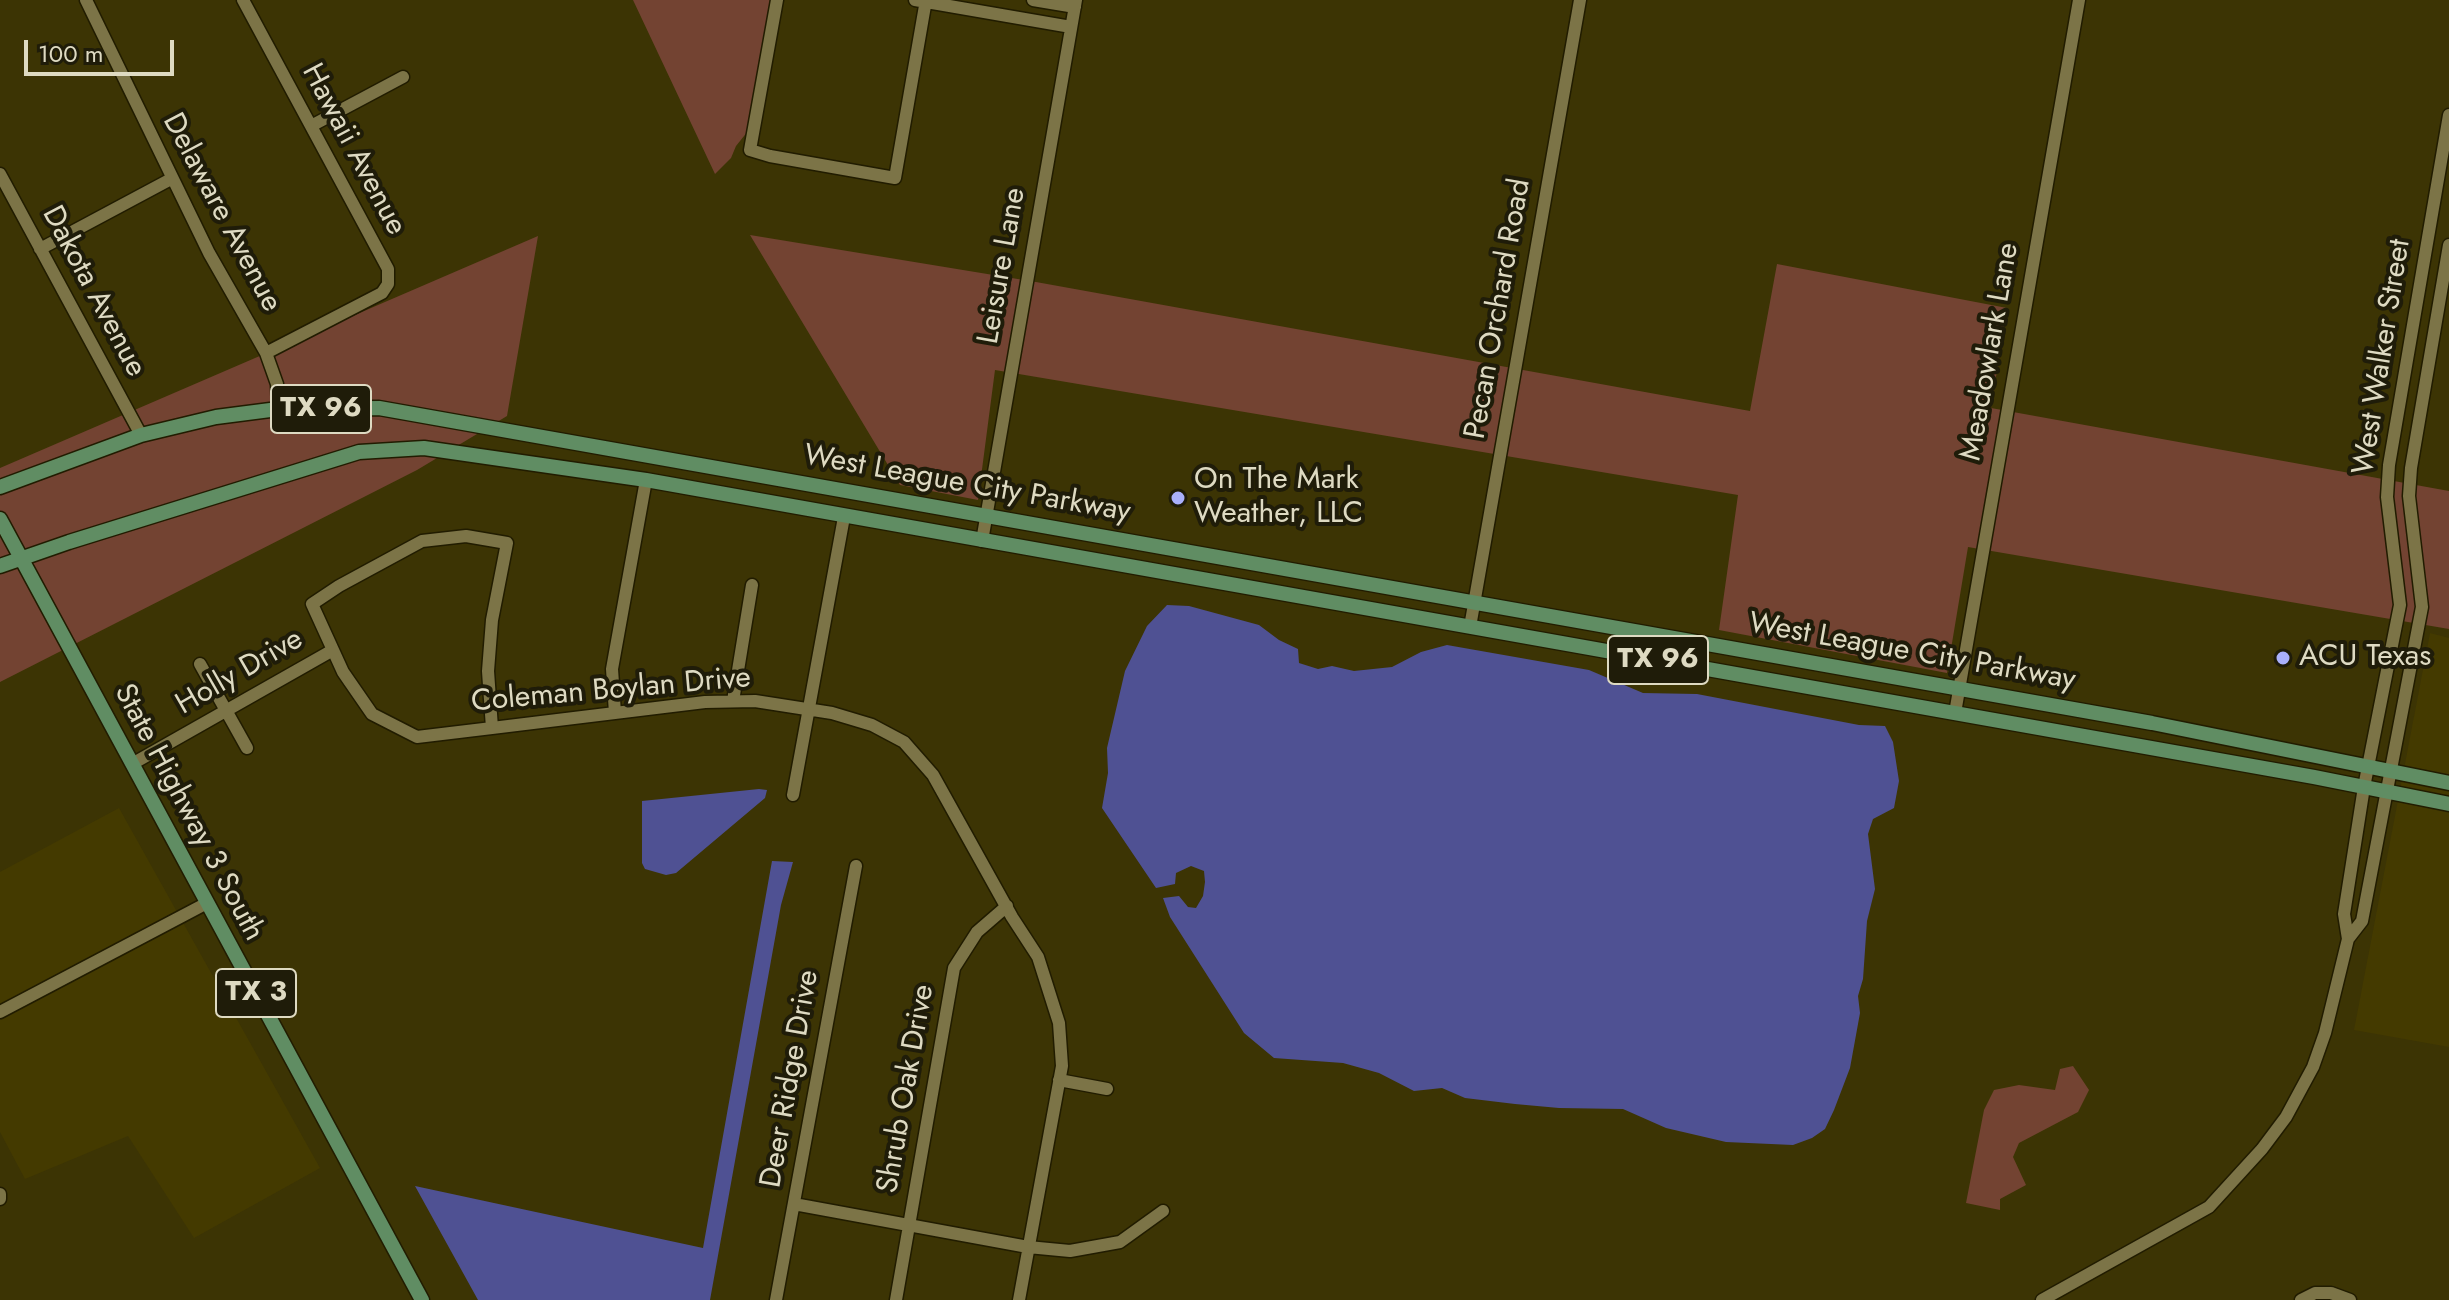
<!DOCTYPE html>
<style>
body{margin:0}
#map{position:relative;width:2449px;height:1300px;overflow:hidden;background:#3c3404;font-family:Jost,sans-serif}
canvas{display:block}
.scale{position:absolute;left:24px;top:40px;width:150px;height:36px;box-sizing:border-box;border:4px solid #dedac2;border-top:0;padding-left:10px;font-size:24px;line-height:28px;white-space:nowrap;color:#dedac2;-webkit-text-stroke:6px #1f1c09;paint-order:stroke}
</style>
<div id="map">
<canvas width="2449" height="1300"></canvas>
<div class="scale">100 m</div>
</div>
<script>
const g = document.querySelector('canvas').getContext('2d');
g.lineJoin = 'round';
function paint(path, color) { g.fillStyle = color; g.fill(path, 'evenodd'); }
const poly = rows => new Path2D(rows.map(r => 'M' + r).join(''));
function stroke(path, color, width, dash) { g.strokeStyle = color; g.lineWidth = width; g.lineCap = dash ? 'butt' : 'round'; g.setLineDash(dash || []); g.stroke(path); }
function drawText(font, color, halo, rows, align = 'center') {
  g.font = font + ' Jost,sans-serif'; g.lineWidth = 8; g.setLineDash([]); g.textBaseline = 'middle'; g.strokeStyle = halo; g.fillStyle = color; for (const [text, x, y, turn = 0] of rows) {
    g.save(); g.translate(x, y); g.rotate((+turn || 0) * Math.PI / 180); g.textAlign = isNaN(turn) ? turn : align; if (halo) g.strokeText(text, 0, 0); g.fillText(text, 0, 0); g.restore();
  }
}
paint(poly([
 [2430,633,2449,638,2449,1047,2354,1030],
 [119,808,320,1168,194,1238,128,1136,25,1179,0,1132,0,872]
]), '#443a00');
paint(poly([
 [633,0,770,0,748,131,736,146,731,158,715,174],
 [750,235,1036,282,1750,411,1777,264,2007,308,1991,408,2449,491,2449,629,1968,547,1947,673,1719,630,1738,495,995,370,978,500,900,485],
 [538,236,507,416,417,470,0,682,0,468],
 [2073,1066,2089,1090,2078,1112,2019,1143,2013,1157,2026,1185,2000,1199,2000,1210,1966,1203,1984,1110,1994,1090,2019,1085,2055,1090,2060,1069]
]), '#734332');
paint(poly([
 [1167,605,1189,606,1259,625,1279,640,1298,649,1299,663,1318,669,1332,666,1354,671,1392,667,1421,652,1447,645,1589,670,1643,693,1697,694,1859,725,1885,726,1893,742,1899,781,1894,808,1873,819,1868,834,1875,889,1867,921,1863,979,1858,996,1860,1013,1850,1068,1834,1110,1825,1129,1812,1138,1793,1145,1726,1142,1666,1128,1623,1109,1559,1108,1515,1104,1465,1098,1442,1088,1414,1091,1379,1073,1343,1063,1274,1058,1244,1033,1170,917,1163,898,1179,896,1188,907,1196,908,1203,896,1205,882,1204,871,1191,866,1176,873,1175,884,1156,888,1102,808,1108,773,1107,748,1125,671,1147,626],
 [759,789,767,790,765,798,676,873,666,875,645,869,642,863,642,801],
 [772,861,793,862,781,905,710,1300,478,1300,415,1186,703,1248]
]), '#4f5193');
const minor = poly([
 [86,0,209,253,266,353,277,384,278,409],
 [243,0,388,269,388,284,382,293,266,353],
 [777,0,750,150,770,156,895,178,926,0],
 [915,0,1071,27],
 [1033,0,1075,7],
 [311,126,403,77],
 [0,174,141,435],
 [40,249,171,179],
 [982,541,1076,0],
 [1470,627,1580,0],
 [200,664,247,748],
 [733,701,752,585],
 [615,713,612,669,646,480],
 [1955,713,2079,0],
 [492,728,488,671,492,620,507,543,466,536,422,541,339,586,312,604,343,672,372,714,417,737,492,728,705,702,755,701,832,713,872,725,904,742,933,775,1012,917,1038,957,1059,1023,1062,1066,1019,1300],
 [132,764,333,650],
 [793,795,844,517],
 [2348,939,2362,921,2422,607,2409,496,2411,468,2449,245],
 [0,1012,207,903],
 [1059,1080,1107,1089],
 [0,1194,0,1199],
 [794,1204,1028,1247,1070,1251,1120,1242,1163,1211],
 [776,1300,856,866],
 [896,1300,954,968,977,932,1007,906],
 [2042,1300,2209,1207,2262,1149,2286,1117,2313,1067,2325,1033,2348,939,2344,914,2364,787,2400,605,2387,497,2389,465,2449,115],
 [2301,1300,2315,1293,2331,1293,2350,1300]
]);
const major = poly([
 [0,487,141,435,216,417,278,409,379,408,2152,723,2449,783],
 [0,519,422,1300],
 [0,566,69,542,359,452,424,448,646,480,2314,777,2449,804]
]);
stroke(minor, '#211c00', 15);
stroke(major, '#211c00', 17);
stroke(minor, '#7c7447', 12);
stroke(major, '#608d63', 14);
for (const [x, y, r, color] of [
 [1178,498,8,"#a9b0fc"],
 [2283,658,8,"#a9b0fc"]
]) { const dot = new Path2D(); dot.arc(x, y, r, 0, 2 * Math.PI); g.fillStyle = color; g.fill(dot); stroke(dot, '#1f1c09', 3); }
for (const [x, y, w] of [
 [321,409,100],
 [1658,660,100],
 [256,993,80]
]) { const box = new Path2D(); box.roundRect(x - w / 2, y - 24, w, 48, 6); g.fillStyle = '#1f1c09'; g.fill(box); stroke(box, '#dedac2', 2); }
drawText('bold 28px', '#dedac2', null, [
 ["TX 96",321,409],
 ["TX 96",1658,660],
 ["TX 3",256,993]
]);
drawText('30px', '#dedac2', '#1f1c09', [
 ["Hawaii Avenue",353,150,62],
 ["Delaware Avenue",221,213,62],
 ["Leisure Lane",1003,266,-80],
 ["Dakota Avenue",93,292,62],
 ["Pecan Orchard Road",1499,309,-80],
 ["Meadowlark Lane",1991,352,-80],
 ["West Walker Street",2383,357,-81],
 ["West League City Parkway",967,485,10],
 ["West League City Parkway",1912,653,10],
 ["Holly Drive",240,673,-30],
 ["Coleman Boylan Drive",611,691,-5],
 ["State Highway 3 South",188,813,62],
 ["Deer Ridge Drive",791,1079,-80],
 ["Shrub Oak Drive",907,1089,-80]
]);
drawText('30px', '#dedac2', '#1f1c09', [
 ["On The Mark",1194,481],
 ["Weather, LLC",1194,515],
 ["ACU Texas",2299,658]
], 'left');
</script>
